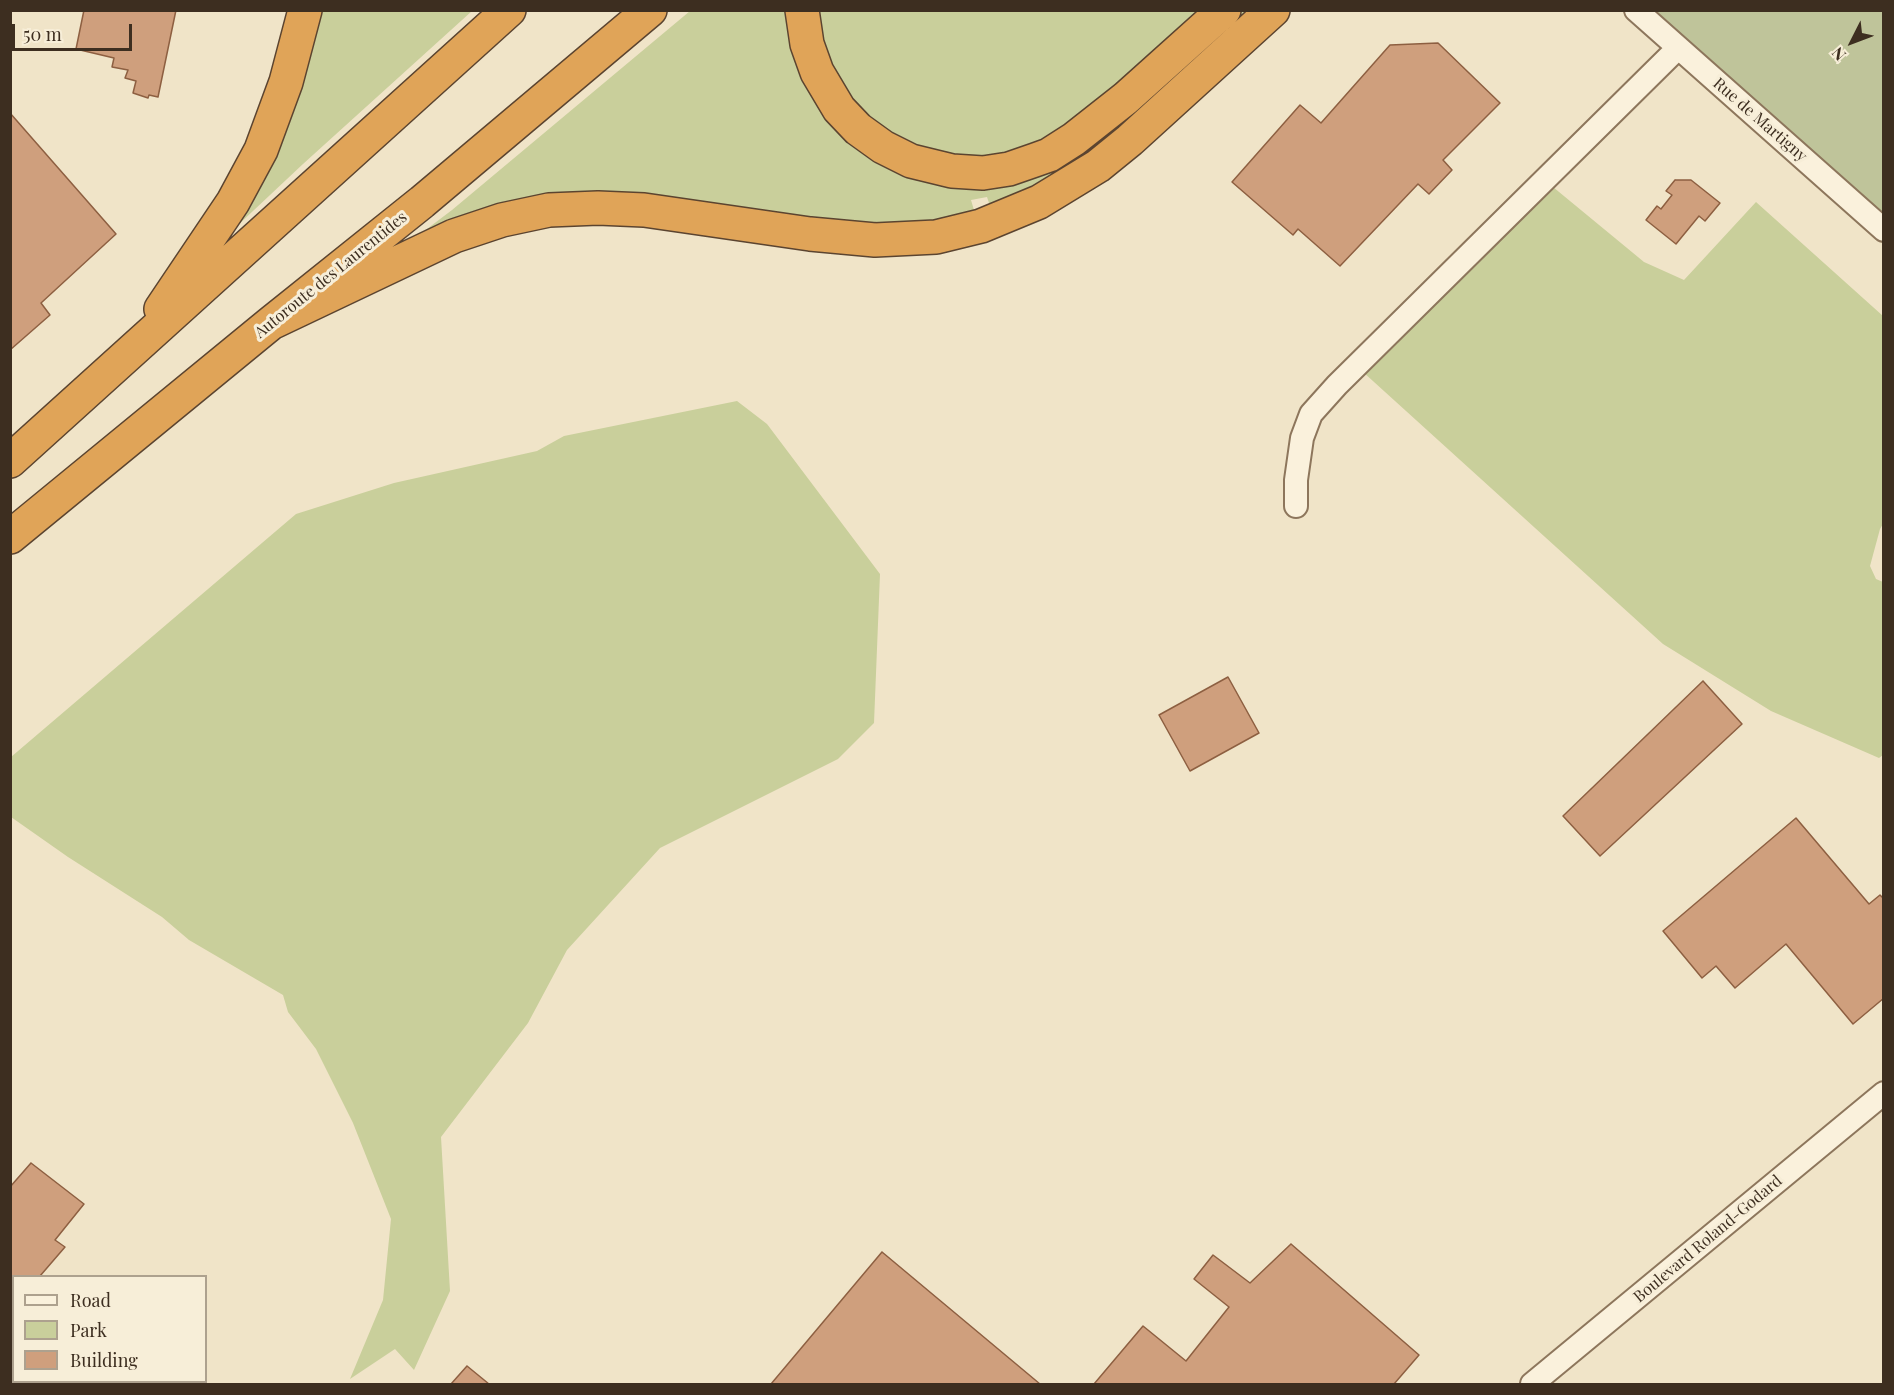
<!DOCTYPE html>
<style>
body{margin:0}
#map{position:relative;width:1894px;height:1395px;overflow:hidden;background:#f0e4c8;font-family:"Playfair Display",serif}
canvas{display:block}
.frame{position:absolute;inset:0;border:12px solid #3d2e20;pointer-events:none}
.legend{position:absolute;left:12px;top:1275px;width:195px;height:108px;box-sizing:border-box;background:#f7eed8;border:2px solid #ada18e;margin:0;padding:8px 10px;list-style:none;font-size:18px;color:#3d2e20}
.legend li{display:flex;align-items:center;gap:12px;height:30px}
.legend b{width:30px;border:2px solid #ada18e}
.north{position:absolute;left:1822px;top:12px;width:60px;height:60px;-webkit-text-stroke:4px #f7eed8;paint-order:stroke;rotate:228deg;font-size:16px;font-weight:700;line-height:24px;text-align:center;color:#3d2e20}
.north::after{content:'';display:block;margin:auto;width:21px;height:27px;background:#3d2e20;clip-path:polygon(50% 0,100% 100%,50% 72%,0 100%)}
.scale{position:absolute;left:12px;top:24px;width:120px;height:27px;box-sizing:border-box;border:3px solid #3d2e20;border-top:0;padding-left:8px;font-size:18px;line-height:21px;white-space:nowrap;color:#3d2e20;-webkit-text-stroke:4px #f7eed8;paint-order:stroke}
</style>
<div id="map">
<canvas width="1894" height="1395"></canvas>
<div class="frame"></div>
<ul class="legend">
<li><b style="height:8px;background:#faf1dc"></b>Road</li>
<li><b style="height:16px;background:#c9cf9b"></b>Park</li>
<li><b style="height:16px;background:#cf9f7d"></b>Building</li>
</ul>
<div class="north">N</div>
<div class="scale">50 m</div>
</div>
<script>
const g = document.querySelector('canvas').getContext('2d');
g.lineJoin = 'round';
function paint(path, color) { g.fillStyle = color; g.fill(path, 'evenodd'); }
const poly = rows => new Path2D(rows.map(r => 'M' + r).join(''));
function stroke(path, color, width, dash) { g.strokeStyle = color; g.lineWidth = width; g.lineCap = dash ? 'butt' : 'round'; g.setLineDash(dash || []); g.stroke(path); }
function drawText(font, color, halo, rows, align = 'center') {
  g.font = font + ' "Playfair Display",serif'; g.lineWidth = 6; g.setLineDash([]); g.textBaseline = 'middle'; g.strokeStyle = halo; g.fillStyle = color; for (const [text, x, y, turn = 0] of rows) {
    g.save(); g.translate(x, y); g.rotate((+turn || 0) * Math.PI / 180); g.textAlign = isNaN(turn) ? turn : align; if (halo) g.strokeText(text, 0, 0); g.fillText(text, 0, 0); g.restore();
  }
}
paint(poly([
 [315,11,472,11,303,164,220,242],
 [690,11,789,11,902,174,925,181,951,187,1107,128,1241,11,1257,11,1080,166,992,212,987,197,971,200,976,217,894,229,636,198,411,241,452,210],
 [813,11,1201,11,1066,131,1004,157,938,157,876,130,829,70],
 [1539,187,1553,187,1644,262,1684,280,1756,202,1883,316,1883,524,1880,529,1870,566,1876,579,1883,582,1883,755,1879,758,1771,711,1663,644,1363,372],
 [737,401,767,424,880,574,874,723,838,759,660,848,567,950,528,1023,441,1137,450,1291,414,1370,395,1349,350,1379,383,1300,391,1219,353,1123,316,1049,288,1012,283,995,189,940,162,917,68,857,11,817,11,757,296,514,394,483,537,451,564,436]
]), '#c9cf9b');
paint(poly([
 [1644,11,1883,11,1883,222]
]), '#bfc49a');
const building = poly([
 [84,10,176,10,158,97,149,95,148,98,133,93,136,81,125,78,128,70,112,67,114,58,76,49,84,10],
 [1438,43,1500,103,1443,160,1452,170,1429,194,1418,184,1340,266,1298,229,1293,235,1232,182,1300,105,1321,123,1390,45,1438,43],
 [10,113,116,234,41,303,50,315,10,350,10,113],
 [1675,180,1691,180,1720,203,1705,221,1699,216,1676,244,1646,220,1657,206,1661,209,1672,195,1666,191,1675,180],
 [1228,677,1259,733,1190,771,1159,715,1228,677],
 [1703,681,1742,724,1600,856,1563,816,1703,681],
 [1796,818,1869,904,1880,895,1884,899,1884,998,1853,1024,1786,944,1735,988,1716,966,1702,978,1663,931,1796,818],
 [31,1163,84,1204,55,1240,65,1247,40,1276,14,1276,14,1301,10,1298,10,1187,31,1163],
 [1291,1244,1419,1355,1394,1384,1094,1384,1143,1326,1186,1361,1229,1307,1194,1279,1213,1255,1250,1283,1291,1244],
 [882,1252,1040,1384,771,1384,882,1252],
 [467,1366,489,1384,451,1384,467,1366]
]);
paint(building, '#cf9f7d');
stroke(building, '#8d5f41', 1.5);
const minor = poly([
 [1636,10,1884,230],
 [1296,506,1296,480,1302,438,1311,414,1337,385,1678,48],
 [10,1356,14,1359],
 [42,1382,45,1384],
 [1532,1384,1884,1093]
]);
const highway = poly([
 [802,10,807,44,817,72,839,109,858,129,883,147,911,161,952,171,983,173,1009,169,1035,160,1049,155,1074,139,1126,98,1224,10],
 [161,309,233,202,261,150,286,82,305,10],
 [271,323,454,236,502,220,549,210,598,208,644,210,810,234,875,240,936,237,981,226,1039,202,1098,166,1130,140,1273,10],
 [10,461,509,10],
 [10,537,271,323,422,202,650,10]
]);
stroke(minor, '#8d765c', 26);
stroke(highway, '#5b4430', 36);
stroke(minor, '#faf1dc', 22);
stroke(highway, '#e0a458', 33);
drawText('16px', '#3d2e20', '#f7eed8', [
 ["Rue de Martigny",1760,120,41],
 ["Autoroute des Laurentides",331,275,-39],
 ["Boulevard Roland-Godard",1708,1239,-40]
]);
</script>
